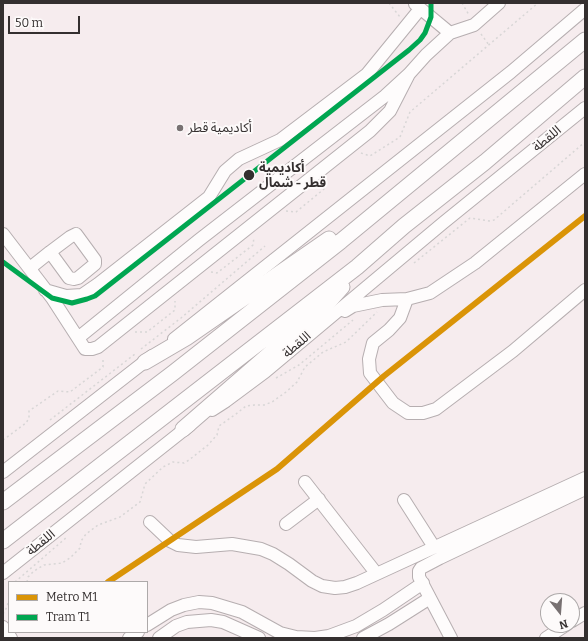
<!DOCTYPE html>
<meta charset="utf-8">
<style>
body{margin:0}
#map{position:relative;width:588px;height:641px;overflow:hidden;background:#f6ecee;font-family:Bitter,serif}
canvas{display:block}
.frame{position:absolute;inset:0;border:4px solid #342f2f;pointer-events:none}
.legend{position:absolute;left:8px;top:581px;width:140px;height:52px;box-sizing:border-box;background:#fdfafa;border:1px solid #ada9a9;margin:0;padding:5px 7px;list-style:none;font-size:12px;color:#342f2f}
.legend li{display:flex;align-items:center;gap:8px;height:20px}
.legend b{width:20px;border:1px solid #ada9a9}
.north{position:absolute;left:540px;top:593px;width:40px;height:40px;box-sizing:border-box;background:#fdfafa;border:1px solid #ada9a9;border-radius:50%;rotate:163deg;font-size:11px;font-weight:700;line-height:16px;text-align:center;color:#342f2f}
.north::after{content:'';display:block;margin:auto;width:14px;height:18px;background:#787172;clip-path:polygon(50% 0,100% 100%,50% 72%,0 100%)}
.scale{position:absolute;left:8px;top:16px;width:72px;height:18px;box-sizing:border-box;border:2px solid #342f2f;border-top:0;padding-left:5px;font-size:12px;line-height:14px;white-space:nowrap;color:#342f2f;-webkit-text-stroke:3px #fdfafa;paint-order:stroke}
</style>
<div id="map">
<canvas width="588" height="641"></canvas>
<div class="frame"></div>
<ul class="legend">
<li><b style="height:5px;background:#da9407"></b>Metro M1</li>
<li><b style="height:5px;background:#00a651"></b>Tram T1</li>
</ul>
<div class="north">N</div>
<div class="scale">50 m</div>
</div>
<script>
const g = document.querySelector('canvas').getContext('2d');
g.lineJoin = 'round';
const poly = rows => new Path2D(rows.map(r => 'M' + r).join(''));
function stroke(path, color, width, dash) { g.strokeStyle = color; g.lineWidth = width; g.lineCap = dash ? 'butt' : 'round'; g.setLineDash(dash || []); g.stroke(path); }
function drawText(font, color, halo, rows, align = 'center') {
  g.font = font + ' Bitter,"Noto Sans Arabic",serif'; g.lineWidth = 4; g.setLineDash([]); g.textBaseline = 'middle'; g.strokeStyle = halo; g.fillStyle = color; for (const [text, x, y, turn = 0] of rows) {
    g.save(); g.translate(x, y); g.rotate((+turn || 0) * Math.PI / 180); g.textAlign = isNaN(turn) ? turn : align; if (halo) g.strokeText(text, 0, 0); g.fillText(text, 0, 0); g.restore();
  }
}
const minor = poly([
 [415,4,450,33,474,25,499,3],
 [3,234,52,298,85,349,92,349,98,347,370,131,390,111,409,74],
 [30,268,50,252,70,237,76,234,95,260,95,264,78,278,74,279,69,278,50,252],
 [45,290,66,296,82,295,98,284,209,197,225,171,239,159,280,140,367,74,420,9],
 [407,299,400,318,389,330,373,343,369,359,370,373,393,403,408,413,423,413,436,409,513,351,585,290],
 [345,311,353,306,382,300,407,299,430,293,475,263,585,174],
 [78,338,199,240,385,96,409,74,426,55,450,33],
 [174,339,511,72,585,9],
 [212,410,226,401,265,372,443,223,585,108],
 [3,472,152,356],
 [305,482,376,573],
 [404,500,434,547],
 [150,522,170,541,178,545,196,547,232,544,261,549,273,554,289,564,312,581,322,586,335,588,345,587,357,583,585,478],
 [286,524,319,499],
 [3,573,190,425],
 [572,621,585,613],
 [147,625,171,610,184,605,199,602,212,603,242,612,280,633,296,637,315,638,329,636,356,626,383,610,423,583],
 [3,627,11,638],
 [129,638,138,632],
 [159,638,176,626,187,622,211,620,223,622,259,638],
 [363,638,389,624,430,598],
 [451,638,419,577,419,571,421,568,440,558,585,489],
 [546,638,566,625]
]);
const major = poly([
 [145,362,186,338,329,239],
 [183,429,326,305,342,287],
 [3,502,173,373,341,241,585,40],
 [3,541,357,267,404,226,485,162,585,77]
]);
stroke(minor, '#b6aeb0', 14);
stroke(major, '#b6aeb0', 17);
stroke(poly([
 [389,3,400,17],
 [462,3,469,15],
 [481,34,489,45],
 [361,153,370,156,400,137,410,112,538,3],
 [286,211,296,212,324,189,326,180],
 [414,263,470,218,489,221,494,220,585,142],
 [211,272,217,273,253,245,254,237],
 [135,332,147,332,175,310,175,301],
 [141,349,181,318,265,246],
 [276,378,299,365,353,320],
 [50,420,135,354],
 [3,440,26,423,29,418,29,411,58,391,70,392,103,367,103,357],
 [15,582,67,537],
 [27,582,28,577,34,571,44,565,62,563,70,558,80,548,81,541,86,534,98,525,120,517,140,502,145,484,163,467,173,462,184,463,189,460,208,445,217,435,219,426,236,414,246,406,254,405,264,405,272,402,286,392,297,382,305,367,323,352,346,342,377,312],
 [3,614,7,607,9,599]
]), '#d8d6d6', 1.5, [2, 3]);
stroke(minor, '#fefcfc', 12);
stroke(major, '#fefcfc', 15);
stroke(poly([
 [3,262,52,298,72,303,87,299,95,296,409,50,420,40,425,33,431,17,431,3]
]), '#00a651', 5);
stroke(poly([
 [108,582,277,469,384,376,585,216]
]), '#da9407', 6);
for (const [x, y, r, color] of [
 [180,128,4,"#787172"],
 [249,175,6,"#342f2f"]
]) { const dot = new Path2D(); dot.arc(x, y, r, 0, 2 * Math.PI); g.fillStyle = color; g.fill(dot); stroke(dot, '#fdfafa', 1.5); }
drawText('13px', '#342f2f', '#fdfafa', [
 ["أكاديمية قطر",188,128]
], 'left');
drawText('13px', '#342f2f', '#fdfafa', [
 ["اللقطة",547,139,-39],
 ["اللقطة",297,345,-40],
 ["اللقطة",41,543,-39]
]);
drawText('bold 13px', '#342f2f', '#fdfafa', [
 ["أكاديمية",259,168],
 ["قطر - شمال",259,183]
], 'left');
</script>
